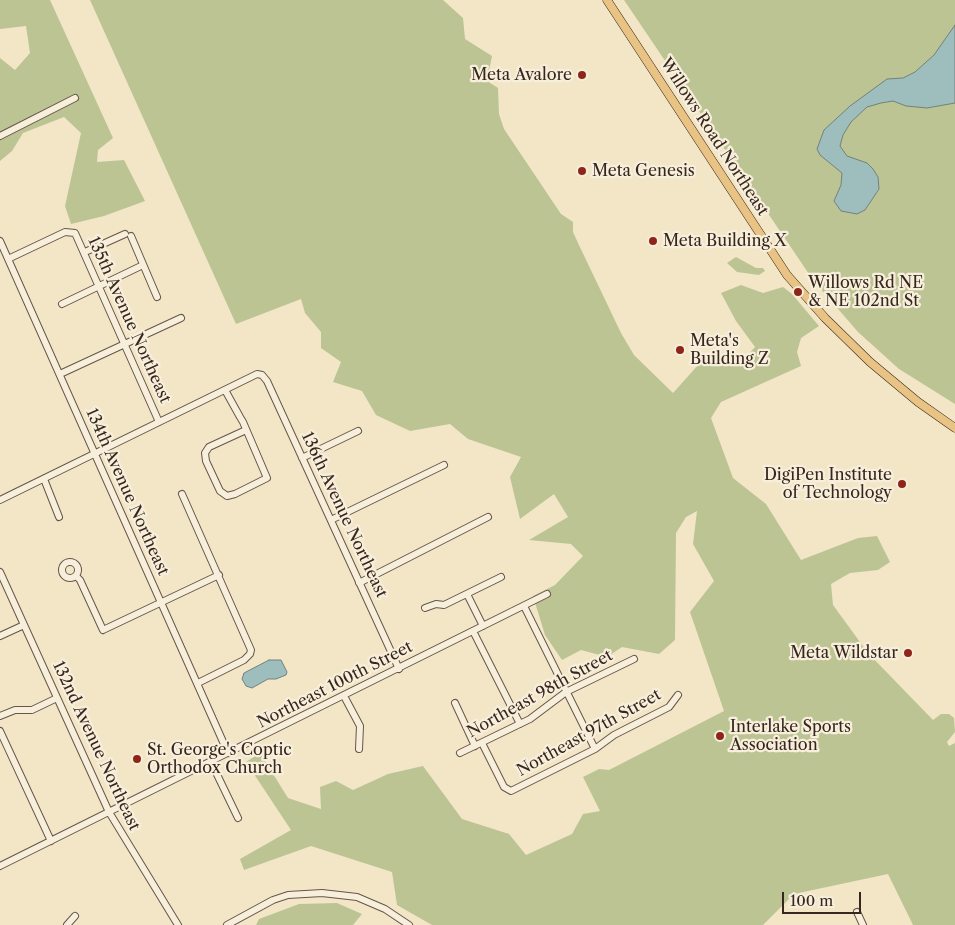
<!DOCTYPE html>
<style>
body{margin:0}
#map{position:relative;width:955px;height:925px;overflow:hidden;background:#f2e6c7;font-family:"Libre Caslon Text",serif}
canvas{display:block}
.scale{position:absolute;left:782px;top:892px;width:79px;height:22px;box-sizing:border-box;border:2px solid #37261d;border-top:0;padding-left:6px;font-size:15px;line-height:18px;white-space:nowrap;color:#37261d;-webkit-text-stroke:4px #f7efdb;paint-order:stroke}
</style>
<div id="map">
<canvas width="955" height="925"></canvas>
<div class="scale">100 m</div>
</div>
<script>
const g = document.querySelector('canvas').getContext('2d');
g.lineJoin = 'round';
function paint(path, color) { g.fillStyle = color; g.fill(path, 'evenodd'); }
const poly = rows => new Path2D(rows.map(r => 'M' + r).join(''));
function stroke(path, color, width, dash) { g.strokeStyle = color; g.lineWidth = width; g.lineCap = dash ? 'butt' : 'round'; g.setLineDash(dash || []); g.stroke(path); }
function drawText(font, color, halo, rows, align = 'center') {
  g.font = font + ' "Libre Caslon Text",serif'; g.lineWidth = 4.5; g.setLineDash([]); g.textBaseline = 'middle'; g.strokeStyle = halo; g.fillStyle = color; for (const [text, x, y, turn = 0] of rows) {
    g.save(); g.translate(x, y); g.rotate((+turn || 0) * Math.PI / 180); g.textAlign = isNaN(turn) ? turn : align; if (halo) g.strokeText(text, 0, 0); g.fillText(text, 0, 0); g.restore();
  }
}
paint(poly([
 [0,0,50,0,113,138,98,150,97,162,124,160,145,201,104,216,71,224,65,206,81,133,64,117,23,133,12,151,0,161,0,58,15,70,30,53,26,26,0,29],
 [90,0,443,0,463,18,465,39,492,56,487,81,498,88,499,114,504,129,561,214,573,222,573,232,578,243,621,333,634,355,673,393,708,354,728,362,747,356,755,347,736,321,721,293,741,285,763,293,783,287,792,294,819,326,801,338,797,352,801,366,721,402,711,418,733,478,766,504,801,560,858,538,877,536,890,562,878,570,850,573,831,584,833,605,868,653,933,720,941,714,949,714,954,718,955,732,947,742,949,746,955,743,955,925,913,925,888,874,794,894,763,925,432,925,397,905,392,872,311,846,244,870,240,859,291,830,246,762,260,753,288,798,321,809,320,787,336,781,353,790,388,774,423,766,462,819,509,834,526,855,572,834,583,814,600,811,583,777,599,769,609,770,724,711,690,612,714,581,693,544,697,511,686,517,676,533,675,640,659,654,622,647,607,657,581,650,562,660,545,635,533,596,555,585,583,556,571,544,529,540,568,517,554,494,520,519,510,477,521,457,468,439,450,424,410,431,376,415,362,391,333,382,341,362,321,348,321,332,305,313,301,299,236,324],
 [624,0,955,0,955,404,899,369,858,332,813,280],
 [736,257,756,268,763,268,765,271,759,275,737,272,727,263],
 [337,903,362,914,353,925,256,925,259,919,299,904]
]), '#bcc494');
const water = poly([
 [955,25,955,103,927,108,906,106,893,101,881,103,867,107,851,122,843,135,840,146,847,156,867,163,873,169,878,177,879,189,865,210,857,214,841,211,834,201,841,185,842,173,820,155,817,149,824,130,850,106,887,79,903,78,915,72,934,55,955,25],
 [269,660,281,660,287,672,286,675,276,679,268,679,252,688,246,686,242,679,244,673,269,660]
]);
paint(water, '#9dbebc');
stroke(water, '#74817c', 1);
const minor = poly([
 [0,136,75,98],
 [131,236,157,297],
 [0,241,228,753],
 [85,252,125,234],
 [8,259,65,232,75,233,159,422],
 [62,304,143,265],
 [60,374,181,318],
 [225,390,240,417,243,422,267,478,235,494,227,496,220,491,206,461,205,453,209,447,246,430],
 [302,458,358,431],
 [44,479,59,517],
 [182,494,251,650,250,654,244,660,198,683],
 [0,500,257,374,262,375,267,381,399,669],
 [331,520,444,465],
 '62 570a8 8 0 1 1 16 0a8 8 0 1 1-16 0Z',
 [0,572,109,812,178,925],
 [76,576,80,580,103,630,219,575],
 [359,583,488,517],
 [467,594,483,626],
 [524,606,595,749],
 [425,608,436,604,444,605,501,577],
 [473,631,520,724],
 [0,636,24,625],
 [344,696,360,726,359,749],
 [455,703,475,746],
 [0,716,15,710,32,710,57,698],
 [0,731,51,841],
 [482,743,504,787,511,791,595,749,614,735,669,707,678,695],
 [460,753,530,719,566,692,634,659],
 [211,762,238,818],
 [0,866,547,594],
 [857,912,863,925],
 [67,925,75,916],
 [227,925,273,900,288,895,322,893,357,897,385,909,409,925]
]);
const major = poly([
 [607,0,787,275,825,318,870,362,918,402,955,428]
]);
stroke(minor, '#665648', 8);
stroke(major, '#37261d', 9);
stroke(minor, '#f7efdb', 6);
stroke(major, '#e9c384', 8);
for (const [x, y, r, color] of [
 [582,75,5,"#8f2418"],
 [582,171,5,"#8f2418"],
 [653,241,5,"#8f2418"],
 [798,292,5,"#8f2418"],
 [680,350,5,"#8f2418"],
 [902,484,5,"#8f2418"],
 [908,653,5,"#8f2418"],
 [720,736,5,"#8f2418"],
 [137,759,5,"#8f2418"]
]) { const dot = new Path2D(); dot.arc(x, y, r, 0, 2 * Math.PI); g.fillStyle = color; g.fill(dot); stroke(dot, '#f7efdb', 2); }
drawText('16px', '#37261d', '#f7efdb', [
 ["Meta Avalore",572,75,"right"],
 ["Meta Genesis",592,171],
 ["Meta Building X",663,241],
 ["Willows Rd NE",808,283],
 ["& NE 102nd St",808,301],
 ["Meta's",690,341],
 ["Building Z",690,359],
 ["DigiPen Institute",892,475,"right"],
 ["of Technology",892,493,"right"],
 ["Meta Wildstar",898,653,"right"],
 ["Interlake Sports",730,727],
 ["Association",730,745],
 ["St. George's Coptic",147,750],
 ["Orthodox Church",147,768]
], 'left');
drawText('16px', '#37261d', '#f7efdb', [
 ["Willows Road Northeast",714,137,57],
 ["135th Avenue Northeast",129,320,66],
 ["134th Avenue Northeast",127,492,66],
 ["136th Avenue Northeast",344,515,65],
 ["Northeast 100th Street",335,685,-27],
 ["Northeast 98th Street",540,694,-29],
 ["Northeast 97th Street",589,733,-29],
 ["132nd Avenue Northeast",96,746,65]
]);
</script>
